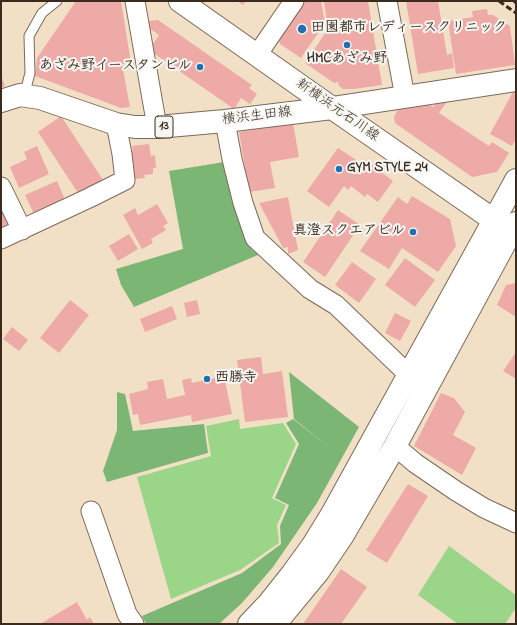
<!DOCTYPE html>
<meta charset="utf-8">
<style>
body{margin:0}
#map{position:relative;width:517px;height:625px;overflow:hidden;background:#f2e0c6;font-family:"Indie Flower",sans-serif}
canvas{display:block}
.frame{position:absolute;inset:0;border:2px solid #3b2a1e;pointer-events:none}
</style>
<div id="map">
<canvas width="517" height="625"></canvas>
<div class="frame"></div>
</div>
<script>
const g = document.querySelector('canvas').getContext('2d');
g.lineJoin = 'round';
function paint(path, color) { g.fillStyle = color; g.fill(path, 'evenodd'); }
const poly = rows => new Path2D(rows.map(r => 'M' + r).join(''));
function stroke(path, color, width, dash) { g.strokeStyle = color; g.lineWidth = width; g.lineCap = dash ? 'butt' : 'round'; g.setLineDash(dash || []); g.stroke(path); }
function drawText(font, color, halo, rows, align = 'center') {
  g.font = font + ' "Indie Flower","Klee One",sans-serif'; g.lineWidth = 4; g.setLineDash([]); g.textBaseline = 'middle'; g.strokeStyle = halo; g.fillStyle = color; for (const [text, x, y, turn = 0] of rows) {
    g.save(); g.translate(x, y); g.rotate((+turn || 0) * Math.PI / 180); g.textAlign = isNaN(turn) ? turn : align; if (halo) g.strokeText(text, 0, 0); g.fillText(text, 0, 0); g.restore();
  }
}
paint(poly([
 [239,419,240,429,283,423,296,444,272,498,286,505,277,525,279,543,240,570,171,599,137,477,211,456,206,426],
 [449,546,516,595,516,608,505,624,458,624,418,595]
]), '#9bd588');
paint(poly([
 [224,162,251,249,258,255,134,307,121,285,116,269,183,249,169,171],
 [289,372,359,427,317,503,273,567,242,603,219,624,146,624,142,616,242,573,281,544,280,526,289,505,275,498,299,444,286,423,293,419,329,447,294,419],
 [117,392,125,394,133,431,204,424,208,453,107,482,103,471,117,430]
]), '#7cb674');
paint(poly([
 [76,1,121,1,131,63,122,64,130,107,121,108,35,76,37,58],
 [237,1,246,1,243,5],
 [302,1,321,1,325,23,301,58,280,44,279,40],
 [324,1,368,1,382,85,354,89,343,89,339,86,338,82,334,83,305,63,330,26,334,26,333,21,327,22],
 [406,1,438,1,447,55,452,53,454,68,418,74],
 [487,9,488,15,493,15,510,26,515,65,456,74,448,21,473,17,472,11],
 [158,20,252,85,249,88,257,94,250,104,241,98,234,109,149,50,159,35,147,27,148,21],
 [1,75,5,86,1,88],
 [514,90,516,91,516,139,512,146,490,134],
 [439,98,446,103,439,113,489,146,492,142,509,153,497,172,472,177,395,123,394,117,398,109,427,103,433,107],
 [61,116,103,180,80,196,38,132],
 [293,123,299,157,270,162,275,188,249,192,239,132],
 [149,144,151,156,155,155,156,168,153,168,153,174,144,175,145,178,134,179,128,150,133,150,132,146],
 [37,146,49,174,19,188,10,167,27,159,24,152],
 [338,148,361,163,364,159,393,181,378,202,367,194,365,197,351,186,348,190,344,186,329,207,307,191],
 [57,181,66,202,35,216,25,195],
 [412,196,450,219,456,246,438,272,402,248,389,269,360,251,398,197,407,204],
 [288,197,298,250,288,254,288,247,283,248,259,203],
 [1,199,12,225,1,230],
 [157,204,168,223,163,226,166,230,151,239,153,243,142,249,123,215,135,208,138,215],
 [338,210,360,225,325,277,303,262],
 [129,234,138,249,118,261,109,246],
 [405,258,435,280,415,307,385,285],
 [352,262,376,279,359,303,335,285],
 [516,283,516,317,497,305,506,285],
 [70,300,89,315,59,353,40,338],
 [197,300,200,314,187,317,184,303],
 [172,306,177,319,145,332,140,319],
 [395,313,411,321,400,341,385,333],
 [12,327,28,340,19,351,3,339],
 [516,352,516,379,503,371],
 [261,357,263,374,282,371,288,417,245,422,237,360],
 [191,378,192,383,215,378,216,383,225,381,232,414,192,422,191,415,140,425,138,414,133,415,129,394,148,389,147,382,163,379,167,399,185,395,182,380],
 [441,393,454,398,465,412,453,435,476,448,462,475,414,446],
 [408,484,428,496,387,563,366,550],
 [341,569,367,587,341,624,303,624],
 [77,602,87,620,90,617,94,624,40,624]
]), '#eeaaa7');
const service = poly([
 [24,96,30,73,29,36,42,13,57,1]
]);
const minor = poly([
 [135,1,157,127],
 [387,1,405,97],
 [257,55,294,1],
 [225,121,232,159,243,203,255,238,310,289,336,305,409,375],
 [1,187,22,230],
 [1,239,89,198,125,180,122,154,116,124],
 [395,446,415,463,456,491,484,508,516,523],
 [91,511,127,614,134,624]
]);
const tertiary = poly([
 [180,1,332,108],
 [249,624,269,603,292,574,313,545,332,514,494,220],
 [275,624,318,572,343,535,395,446,511,232,516,235]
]);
const primary = poly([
 [1,101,20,95,40,98,116,124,135,127,157,127,225,121,332,108,516,80],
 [332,108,511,232,516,223],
 [494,220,516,180]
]);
stroke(service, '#7b6a59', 11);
stroke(minor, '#7b6a59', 21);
stroke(tertiary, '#7b6a59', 24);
stroke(primary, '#7b6a59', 24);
stroke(service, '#fff', 9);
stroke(minor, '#fff', 19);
stroke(tertiary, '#fff', 22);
stroke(primary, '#fff', 22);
stroke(poly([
 [499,1,516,13],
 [514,1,516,3]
]), '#3b2a1e', 3, [6, 3]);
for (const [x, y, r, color] of [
 [302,29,5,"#1f6fb2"],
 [347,45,4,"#1f6fb2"],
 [200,67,4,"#1f6fb2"],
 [339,169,4,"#1f6fb2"],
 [413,232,4,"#1f6fb2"],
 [207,379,4,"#1f6fb2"]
]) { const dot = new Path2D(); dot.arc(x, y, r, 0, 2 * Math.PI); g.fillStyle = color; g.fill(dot); stroke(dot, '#f6f6f2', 1.5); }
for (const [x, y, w] of [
 [164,127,18]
]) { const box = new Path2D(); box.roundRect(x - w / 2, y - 11, w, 22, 3); g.fillStyle = '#f6f6f2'; g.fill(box); stroke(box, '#3b2a1e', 1); }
drawText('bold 13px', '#3b2a1e', null, [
 ["13",164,127]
]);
drawText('bold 14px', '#3b2a1e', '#f6f6f2', [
 ["田園都市レディースクリニック",311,29],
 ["HMCあざみ野",347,60,"center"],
 ["あざみ野イースタンビル",192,67,"right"],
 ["GYM STYLE 24",347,169],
 ["真澄スクエアビル",405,232,"right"],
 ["西勝寺",215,379]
], 'left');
drawText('14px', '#3b2a1e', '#f6f6f2', [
 ["新横浜元石川線",337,111,35],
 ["横浜生田線",257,117,-7]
]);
</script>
